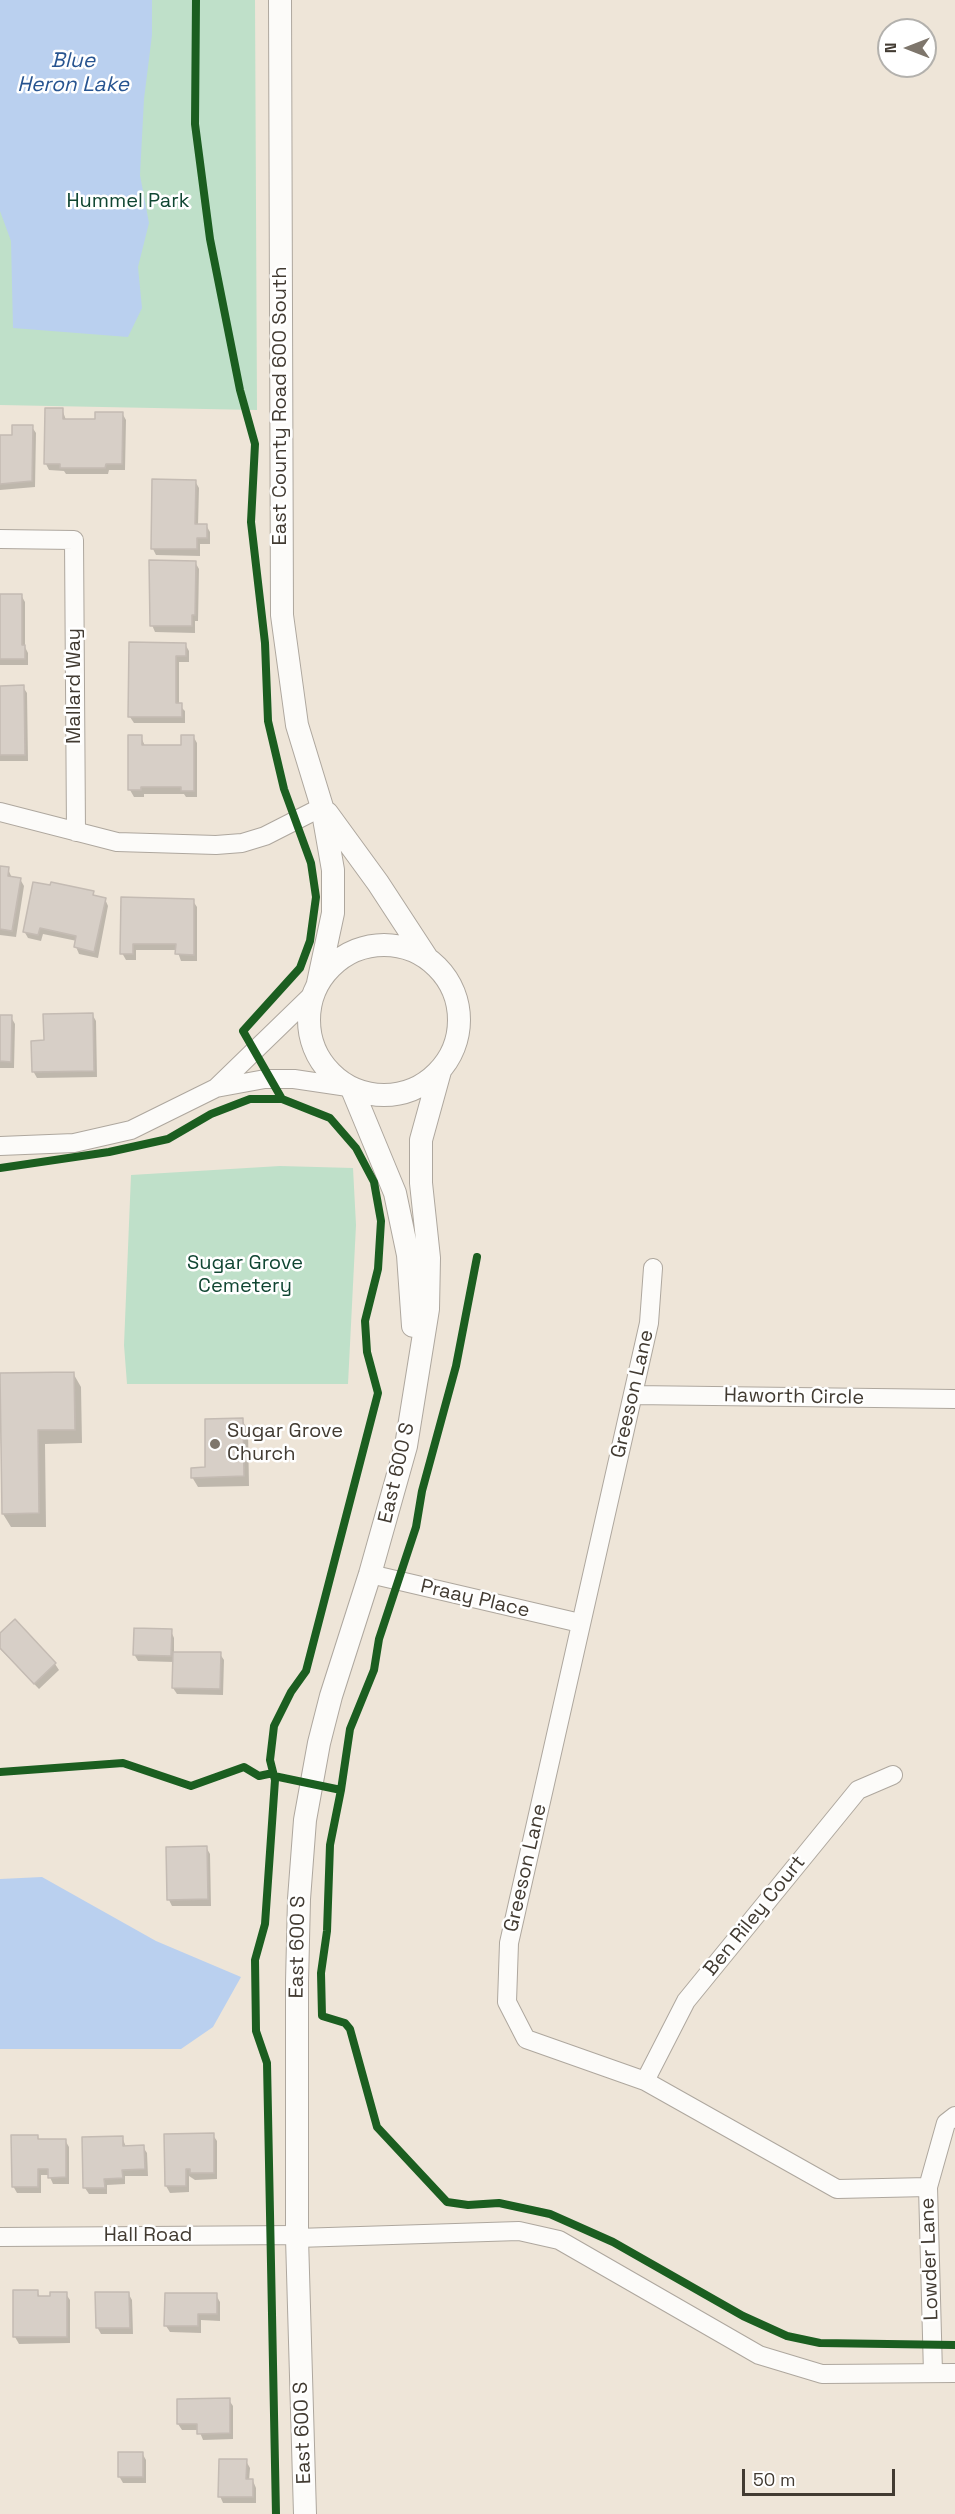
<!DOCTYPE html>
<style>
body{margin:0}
#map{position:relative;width:955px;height:2514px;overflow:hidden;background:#eee5d8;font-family:"Space Grotesk",sans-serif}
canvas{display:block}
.north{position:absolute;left:877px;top:18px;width:60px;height:60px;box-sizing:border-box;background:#fff;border:2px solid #b3b1ad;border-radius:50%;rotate:270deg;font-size:16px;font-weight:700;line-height:24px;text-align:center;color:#423b32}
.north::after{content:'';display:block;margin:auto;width:21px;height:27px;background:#7e766c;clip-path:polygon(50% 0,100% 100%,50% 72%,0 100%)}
.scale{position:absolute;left:742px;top:2469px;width:153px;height:27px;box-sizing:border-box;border:3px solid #423b32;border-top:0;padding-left:8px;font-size:18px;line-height:21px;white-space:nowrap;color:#423b32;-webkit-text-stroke:4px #fff;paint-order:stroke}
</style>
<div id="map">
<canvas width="955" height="2514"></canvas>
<div class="north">N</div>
<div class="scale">50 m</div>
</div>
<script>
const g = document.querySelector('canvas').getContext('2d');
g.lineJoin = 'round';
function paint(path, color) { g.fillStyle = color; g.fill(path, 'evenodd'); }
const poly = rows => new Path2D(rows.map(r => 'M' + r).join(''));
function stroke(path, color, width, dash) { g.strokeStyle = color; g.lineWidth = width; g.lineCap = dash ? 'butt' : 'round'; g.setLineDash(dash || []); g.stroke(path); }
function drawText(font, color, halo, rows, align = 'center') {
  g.font = font + ' "Space Grotesk",sans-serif'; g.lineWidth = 5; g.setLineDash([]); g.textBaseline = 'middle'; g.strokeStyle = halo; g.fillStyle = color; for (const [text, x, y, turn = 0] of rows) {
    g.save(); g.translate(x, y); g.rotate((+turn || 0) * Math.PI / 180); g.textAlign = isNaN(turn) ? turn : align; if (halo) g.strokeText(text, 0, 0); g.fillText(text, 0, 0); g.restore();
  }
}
paint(poly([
 [0,0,255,0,257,410,0,405],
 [280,1166,353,1168,356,1225,348,1384,127,1384,124,1345,131,1175]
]), '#bfe0c9');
paint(poly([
 [0,0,152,0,152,35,144,99,140,175,149,223,138,267,142,308,128,337,13,328,11,241,0,211],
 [42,1877,156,1941,241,1977,213,2027,181,2049,0,2049,0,1879]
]), '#bad0ef');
paint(poly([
 [62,409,66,420,96,421,122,413,126,420,125,470,109,470,108,474,66,474,64,471,49,470,46,464],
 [32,427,36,433,35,487,0,490,0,437,14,437],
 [195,481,199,488,198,525,206,525,210,532,210,544,200,544,200,556,156,555,153,549],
 [195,562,199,569,198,621,195,621,195,633,155,632,152,625],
 [0,595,21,595,25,602,25,647,28,653,28,665,0,665],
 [130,644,185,644,189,651,189,662,179,662,179,705,185,711,185,723,134,723,130,717],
 [0,687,23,687,27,693,28,761,0,761],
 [193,736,197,743,197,797,186,797,184,794,144,794,144,797,134,797,130,790,141,737,145,746,182,746],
 [0,868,8,869,12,878,20,879,24,886,16,937,0,935],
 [93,892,95,897,105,899,108,906,98,958,79,954,76,947,77,941,43,934,41,941,28,938,24,931],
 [122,899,193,901,197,907,197,961,181,961,177,950,136,950,136,960,126,960,122,953],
 [92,1014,96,1021,97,1077,37,1078,33,1071,45,1042],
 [0,1017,11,1017,15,1024,14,1068,0,1068],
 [73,1373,81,1387,82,1443,45,1444,46,1527,11,1527,3,1514,0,1419],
 [242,1420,248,1430,249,1486,198,1487,192,1477,207,1469],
 [171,1631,174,1638,174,1653,220,1654,224,1660,223,1695,177,1694,173,1688,174,1662,138,1661,134,1654],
 [0,1635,55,1664,59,1670,39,1689,0,1649],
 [206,1847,210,1854,211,1906,172,1906,169,1900],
 [213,2135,217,2141,217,2179,195,2180,189,2176,189,2192,170,2193,166,2186],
 [37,2136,40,2140,65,2140,69,2147,69,2184,53,2184,49,2175,41,2175,41,2193,17,2193,13,2186],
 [122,2137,126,2147,143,2147,147,2153,148,2176,125,2176,125,2184,107,2185,107,2194,89,2194,85,2188],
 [37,2291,40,2297,66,2294,70,2300,70,2343,19,2344,15,2337],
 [128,2293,132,2300,133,2334,101,2334,97,2327],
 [216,2295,220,2302,220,2321,201,2320,201,2333,170,2332,166,2326],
 [229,2400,233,2406,233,2439,203,2440,199,2430,182,2430,178,2424],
 [142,2453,146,2460,146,2483,123,2483,119,2476],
 [246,2461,250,2468,249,2481,253,2481,256,2488,256,2503,223,2503,220,2496]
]), '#0003');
const building = poly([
 [45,408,63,408,63,419,95,419,95,412,123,412,122,464,106,464,105,468,60,468,60,464,44,464,45,408],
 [12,425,33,425,32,481,0,484,0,435,12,435,12,425],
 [152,479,196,480,195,524,207,524,207,538,197,538,197,549,151,549,152,479],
 [149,560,196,561,195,615,192,615,192,626,150,626,149,560],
 [0,594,22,594,22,645,25,645,25,659,0,659,0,594],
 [129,642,186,643,186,656,176,656,176,703,182,703,182,717,128,717,129,642],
 [24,685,25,755,0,755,0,686,24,685],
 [128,735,142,735,142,745,181,745,181,735,194,735,194,791,181,791,181,787,141,787,141,790,128,790,128,735],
 [0,866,9,867,8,876,21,878,12,931,0,929,0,866],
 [33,882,50,885,51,882,94,891,93,895,106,898,94,952,74,947,76,936,40,928,38,935,23,932,33,882],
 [121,897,194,899,194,955,175,954,176,944,133,944,133,954,120,954,121,897],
 [93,1013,94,1071,32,1072,31,1041,44,1040,43,1014,93,1013],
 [0,1015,12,1015,11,1062,0,1061,0,1015],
 [74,1372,75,1430,38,1430,39,1513,2,1514,0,1373,74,1372],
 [243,1418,244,1476,191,1478,191,1468,205,1467,205,1419,243,1418],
 [15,1619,56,1663,34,1684,0,1648,0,1633,15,1619],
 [134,1628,172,1629,171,1656,133,1655,134,1628],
 [173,1652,221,1652,220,1689,172,1688,173,1652],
 [207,1846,208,1899,167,1900,166,1847,207,1846],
 [214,2133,214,2173,190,2173,190,2169,186,2169,186,2186,165,2186,164,2134,214,2133],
 [11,2135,38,2135,38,2139,66,2139,66,2177,48,2178,48,2169,38,2169,38,2187,12,2187,11,2135],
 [123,2136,123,2146,144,2145,145,2169,122,2170,123,2178,104,2179,105,2188,83,2188,82,2137,123,2136],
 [13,2290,38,2290,38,2296,50,2296,50,2292,67,2292,67,2337,13,2337,13,2290],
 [95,2292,129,2292,130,2328,96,2328,95,2292],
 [165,2293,217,2293,217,2314,198,2314,198,2326,164,2326,165,2293],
 [230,2398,230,2433,197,2434,197,2424,177,2424,177,2399,230,2398],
 [118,2452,143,2452,143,2477,118,2477,118,2452],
 [219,2459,247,2459,246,2479,253,2479,253,2497,218,2497,219,2459]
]);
paint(building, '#d7cfc7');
stroke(building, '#c4bbb3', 1.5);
const minor = poly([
 [0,539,74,540,76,832],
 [0,812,117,842,216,845,242,843,265,836,322,807],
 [216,1088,313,994],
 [0,1146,74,1143,131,1130,216,1088,265,1079,294,1079,348,1087],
 [653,1268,649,1323,509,1943,507,2002,526,2039,645,2081,837,2189,928,2187],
 [633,1395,955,1399],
 [370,1574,580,1623],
 [645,2081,686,2001,858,1790,893,1775],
 [0,2237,297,2235],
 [297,2238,519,2231,559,2240,759,2355,822,2374,955,2373],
 [933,2373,928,2187,946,2123,955,2116]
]);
const tertiary = poly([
 [280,0,282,615,297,725,322,807,333,870,333,913,318,983],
 [327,813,378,883,427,958],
 '309 1020a75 75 0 1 1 150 0a75 75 0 1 1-150 0Z',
 [352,1089,395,1193,408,1255,413,1326],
 [305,2514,297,2238,297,1982,299,1899,305,1820,319,1743,331,1696,370,1574,406,1446,428,1309,429,1258,421,1183,421,1140,440,1071]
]);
stroke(minor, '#aea79e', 20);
stroke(tertiary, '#aea79e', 24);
stroke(minor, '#fcfbf9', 18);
stroke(tertiary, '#fcfbf9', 22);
stroke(poly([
 [196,0,195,124,210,239,240,390,255,444,251,522,265,643,268,721,284,789,311,863,316,897,310,941,300,968,243,1031,282,1099,330,1118,356,1148,374,1182,381,1221,378,1269,365,1321,367,1352,378,1393,306,1671,291,1692,274,1726,270,1760,275,1780,265,1924,255,1960,256,2031,267,2063,276,2514],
 [0,1168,109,1152,168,1139,211,1114,250,1099,282,1099],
 [0,1772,123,1763,191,1786,244,1767,259,1776,273,1773],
 [274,1776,341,1790,350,1729,374,1670,379,1639,416,1527,422,1491,456,1366,477,1257],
 [341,1790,330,1845,327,1931,321,1973,322,2016,345,2023,350,2029,377,2127,447,2202,468,2205,499,2203,550,2214,613,2242,743,2316,787,2336,820,2343,955,2345]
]), '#1b5e20', 8);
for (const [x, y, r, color] of [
 [215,1444,6,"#7e766c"]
]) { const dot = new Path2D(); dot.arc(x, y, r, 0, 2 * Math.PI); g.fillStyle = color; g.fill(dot); stroke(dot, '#fff', 2); }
drawText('20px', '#104632', '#fff', [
 ["Hummel Park",128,202],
 ["Sugar Grove",245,1264],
 ["Cemetery",245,1287]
]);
drawText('20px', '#423b32', '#fff', [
 ["East County Road 600 South",281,406,-90],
 ["Mallard Way",75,686,-90],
 ["Greeson Lane",633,1394,-77],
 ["Haworth Circle",794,1397,1],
 ["East 600 S",397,1473,-77],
 ["Praay Place",475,1599,13],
 ["Greeson Lane",526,1868,-77],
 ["Ben Riley Court",755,1916,-51],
 ["East 600 S",298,1947,-89],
 ["Hall Road",148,2236],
 ["Lowder Lane",930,2259,-92],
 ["East 600 S",303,2433,-92]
]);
drawText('20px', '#423b32', '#fff', [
 ["Sugar Grove",227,1432],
 ["Church",227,1455]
], 'left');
drawText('italic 21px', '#275490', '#fff', [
 ["Blue",73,61],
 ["Heron Lake",73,85]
]);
</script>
